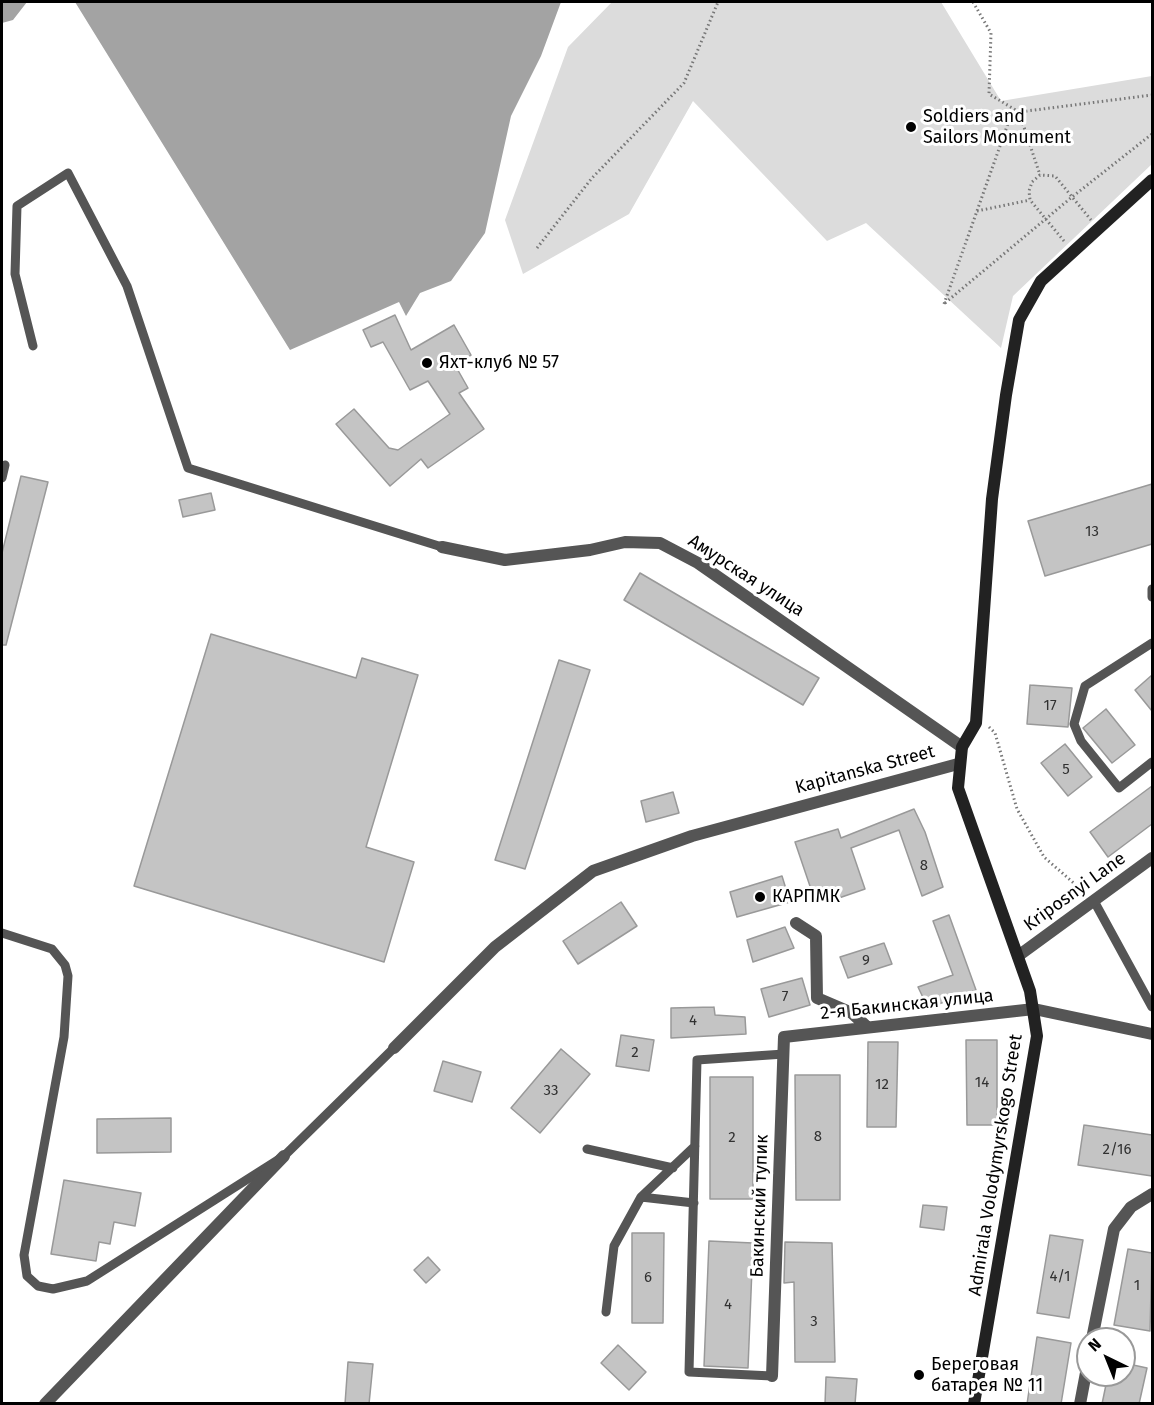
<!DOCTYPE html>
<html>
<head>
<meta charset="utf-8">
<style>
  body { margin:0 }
  #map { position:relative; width:1154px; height:1405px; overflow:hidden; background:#fff; font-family:"Fira Sans",sans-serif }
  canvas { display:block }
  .frame { position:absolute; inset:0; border:3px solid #000; pointer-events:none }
  .north { position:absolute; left:1076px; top:1327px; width:60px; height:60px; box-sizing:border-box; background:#fff; border:2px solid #999; border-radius:50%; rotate:317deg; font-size:16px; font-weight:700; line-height:24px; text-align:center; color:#000 }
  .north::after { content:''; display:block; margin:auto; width:21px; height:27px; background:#000; clip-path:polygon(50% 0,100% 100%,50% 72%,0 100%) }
</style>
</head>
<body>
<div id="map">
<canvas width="1154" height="1405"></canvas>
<div class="frame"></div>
<div class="north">N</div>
</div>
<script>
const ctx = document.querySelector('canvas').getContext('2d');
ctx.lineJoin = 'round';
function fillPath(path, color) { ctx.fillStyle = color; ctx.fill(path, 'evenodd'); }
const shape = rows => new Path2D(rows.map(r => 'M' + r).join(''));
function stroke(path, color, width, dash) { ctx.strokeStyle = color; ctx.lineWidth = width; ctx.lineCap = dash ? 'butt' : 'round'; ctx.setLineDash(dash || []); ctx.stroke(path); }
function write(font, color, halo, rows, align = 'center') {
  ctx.font = font + ' "Fira Sans",sans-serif'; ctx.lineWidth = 6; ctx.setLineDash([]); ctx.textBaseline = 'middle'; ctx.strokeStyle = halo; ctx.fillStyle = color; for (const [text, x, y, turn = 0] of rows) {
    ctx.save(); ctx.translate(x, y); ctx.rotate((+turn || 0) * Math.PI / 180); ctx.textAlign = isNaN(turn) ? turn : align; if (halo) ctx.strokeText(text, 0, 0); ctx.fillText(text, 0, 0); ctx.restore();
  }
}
fillPath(shape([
  [612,2,941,2,1001,101,1152,76,1152,164,1013,296,1001,348,866,223,827,241,693,101,629,214,523,274,505,220,568,47]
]), '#dcdcdc');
fillPath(shape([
  [2,2,27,2,13,20,2,23],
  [75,2,561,2,541,56,511,116,485,233,451,281,420,293,406,316,399,302,290,350]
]), '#a3a3a3');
const building = shape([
  [395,315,411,350,454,325,471,355,455,365,468,388,459,393,484,429,428,468,421,459,390,486,336,424,354,409,389,448,398,450,450,414,428,381,410,390,383,342,371,347,363,330,395,315],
  [21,476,48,482,6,645,2,645,2,553,21,476],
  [1152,484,1152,544,1045,576,1028,521,1152,484],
  [211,493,215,510,183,517,179,500,211,493],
  [640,573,819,678,803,705,624,600,640,573],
  [211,634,356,678,362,658,418,675,366,847,414,862,384,962,134,886,211,634],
  [559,660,590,670,525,869,495,860,559,660],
  [1152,675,1152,711,1135,690,1152,675],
  [1030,685,1072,688,1068,727,1027,724,1030,685],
  [1106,709,1135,745,1112,763,1083,728,1106,709],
  [1065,744,1092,777,1068,796,1041,763,1065,744],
  [1152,786,1152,824,1108,857,1090,832,1152,786],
  [673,792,679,813,646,822,641,801,673,792],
  [914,809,925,832,943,887,922,896,899,830,851,848,865,889,836,899,833,889,813,895,795,842,838,829,841,838,914,809],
  [782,876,790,902,737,917,730,892,782,876],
  [621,902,637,926,578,964,563,941,621,902],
  [949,915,976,990,928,1008,918,987,953,975,933,921,949,915],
  [785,927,794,948,753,962,747,940,785,927],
  [884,943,892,964,848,978,840,957,884,943],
  [802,978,810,1005,769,1017,761,989,802,978],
  [714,1007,715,1015,745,1017,746,1034,671,1038,671,1008,714,1007],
  [621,1035,654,1040,649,1071,616,1066,621,1035],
  [966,1040,997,1040,997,1125,967,1125,966,1040],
  [868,1042,898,1042,896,1127,867,1127,868,1042],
  [561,1049,590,1074,540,1133,511,1108,561,1049],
  [443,1061,481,1072,472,1102,434,1091,443,1061],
  [795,1075,840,1075,840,1200,796,1200,795,1075],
  [710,1077,753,1077,753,1199,710,1199,710,1077],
  [171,1118,171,1152,97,1153,97,1119,171,1118],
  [1084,1125,1152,1135,1152,1176,1078,1165,1084,1125],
  [64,1180,141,1193,135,1226,114,1222,110,1244,99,1242,96,1261,51,1254,64,1180],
  [923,1205,947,1207,944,1230,920,1227,923,1205],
  [632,1233,664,1233,663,1323,632,1323,632,1233],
  [1050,1235,1083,1240,1069,1318,1037,1313,1050,1235],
  [709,1241,753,1243,748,1368,704,1366,709,1241],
  [785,1242,832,1243,835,1362,795,1362,794,1282,784,1283,785,1242],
  [1128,1249,1152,1253,1150,1331,1114,1325,1128,1249],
  [428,1257,440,1270,426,1283,414,1270,428,1257],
  [1037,1337,1071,1343,1061,1404,1027,1404,1037,1337],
  [618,1345,646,1372,629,1390,601,1363,618,1345],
  [348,1362,373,1364,369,1404,345,1404,348,1362],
  [1124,1363,1147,1368,1139,1404,1102,1404,1108,1375,1124,1375,1124,1363],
  [826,1377,857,1379,855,1404,825,1404,826,1377]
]);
fillPath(building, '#c4c4c4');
stroke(building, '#999', 1.5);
stroke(shape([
  [973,2,991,33,989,94,1019,112,1040,175],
  [977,211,1030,200],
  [1064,241,1030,200,1029,191,1032,182,1040,175,1055,176,1091,220],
  [537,248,592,178,684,83,718,2],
  [945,303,1072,197,1152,134],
  [944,304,1011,115,1019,112,1152,95],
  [989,727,995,733,1017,809,1044,857,1085,893]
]), '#777', 3, [1.5, 3]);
stroke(shape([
  [33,346,15,274,17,206,68,173,127,286,188,468,442,547],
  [2,478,5,465],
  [1152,589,1152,597],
  [1152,643,1085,686,1074,724,1081,741,1119,788,1152,762],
  [1094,901,1152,1007],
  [2,933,52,949,65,965,68,976,64,1037,24,1255,27,1276,38,1286,53,1289,87,1281,284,1156,394,1048],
  [587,1149,673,1168],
  [641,1197,695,1146],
  [606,1312,614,1246,641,1197,694,1203],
  [772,1376,689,1372,697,1060,784,1054]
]), '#555', 9);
stroke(shape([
  [442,547,505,560,590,550,625,542,660,543,698,563,962,747],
  [796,923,816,936,817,998,852,1013,867,1027],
  [1018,956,1152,858],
  [394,1048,495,947,593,871,692,836,958,764],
  [1092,1339,1114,1229,1131,1207,1152,1194],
  [772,1376,784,1037,1034,1009,1152,1034],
  [45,1404,284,1156],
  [1080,1404,1088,1362]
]), '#555', 12);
stroke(shape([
  [974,1404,1037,1036,1030,991,958,788,962,747,976,723,992,499,1006,395,1019,320,1041,281,1152,180]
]), '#222', 12);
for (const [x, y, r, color] of [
  [911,127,6,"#000"],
  [427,363,6,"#000"],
  [760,897,6,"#000"],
  [919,1375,6,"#000"]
]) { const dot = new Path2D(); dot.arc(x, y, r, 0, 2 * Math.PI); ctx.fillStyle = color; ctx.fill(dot); stroke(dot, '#fff', 2); }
write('15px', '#313131', null, [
  ["13",1092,532],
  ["17",1050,706],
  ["5",1066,770],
  ["8",924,866],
  ["9",866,961],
  ["7",785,997],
  ["4",693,1021],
  ["2",635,1053],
  ["14",982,1083],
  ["12",882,1085],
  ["33",551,1091],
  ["8",818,1137],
  ["2",732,1138],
  ["2/16",1117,1150],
  ["4/1",1060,1277],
  ["6",648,1278],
  ["1",1137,1286],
  ["4",728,1305],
  ["3",814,1322]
]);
write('18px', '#000', '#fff', [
  ["Soldiers and",923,117],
  ["Sailors Monument",923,138],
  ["Яхт-клуб № 57",439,363],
  ["КАРПМК",772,897],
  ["Береговая",931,1365],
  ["батарея № 11",931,1386]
], 'left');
write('18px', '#000', '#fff', [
  ["Амурская улица",746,576,33],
  ["Kapitanska Street",865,770,-15],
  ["Kriposnyi Lane",1075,892,-36],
  ["2-я Бакинская улица",907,1005,-6],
  ["Admirala Volodymyrskogo Street",996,1165,-81],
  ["Бакинский тупик",760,1206,-88]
]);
</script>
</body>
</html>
